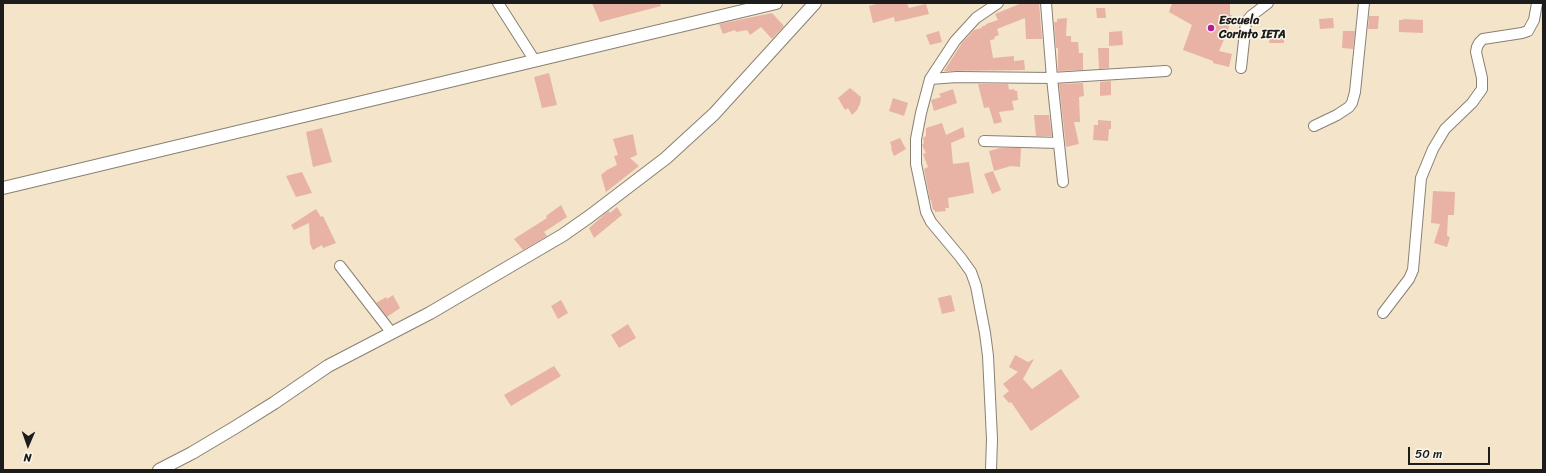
<!DOCTYPE html>
<html>
<head>
<meta charset="utf-8">
<style>
  body { margin:0 }
  #map { position:relative; width:1546px; height:473px; overflow:hidden; background:#f3e4ca; font-family:Sriracha,sans-serif }
  canvas { display:block }
  .frame { position:absolute; inset:0; border:4px solid #1c1c1c; pointer-events:none }
  .north { position:absolute; left:8px; top:425px; width:40px; height:40px; -webkit-text-stroke:3px #fbf7ec; paint-order:stroke; rotate:182deg; font-size:11px; font-weight:700; line-height:16px; text-align:center; color:#1c1c1c }
  .north::after { content:''; display:block; margin:auto; width:14px; height:18px; background:#1c1c1c; clip-path:polygon(50% 0,100% 100%,50% 72%,0 100%) }
  .scale { position:absolute; left:1408px; top:447px; width:82px; height:18px; box-sizing:border-box; border:2px solid #1c1c1c; border-top:0; padding-left:5px; font-size:12px; line-height:14px; white-space:nowrap; color:#1c1c1c; -webkit-text-stroke:3px #fbf7ec; paint-order:stroke }
</style>
</head>
<body>
<div id="map">
<canvas width="1546" height="473"></canvas>
<div class="frame"></div>
<div class="north">N</div>
<div class="scale">50 m</div>
</div>
<script>
const ctx = document.querySelector('canvas').getContext('2d');
ctx.lineJoin = 'round';
function fillPath(path, color) { ctx.fillStyle = color; ctx.fill(path, 'evenodd'); }
const shape = rows => new Path2D(rows.map(r => 'M' + r).join(''));
function stroke(path, color, width, dash) { ctx.strokeStyle = color; ctx.lineWidth = width; ctx.lineCap = dash ? 'butt' : 'round'; ctx.setLineDash(dash || []); ctx.stroke(path); }
function write(font, color, halo, rows, align = 'center') {
  ctx.font = font + ' Sriracha,sans-serif'; ctx.lineWidth = 3; ctx.setLineDash([]); ctx.textBaseline = 'middle'; ctx.strokeStyle = halo; ctx.fillStyle = color; for (const [text, x, y, turn = 0] of rows) {
    ctx.save(); ctx.translate(x, y); ctx.rotate((+turn || 0) * Math.PI / 180); ctx.textAlign = isNaN(turn) ? turn : align; if (halo) ctx.strokeText(text, 0, 0); ctx.fillText(text, 0, 0); ctx.restore();
  }
}
fillPath(shape([
  [592,3,660,3,661,6,600,22],
  [880,3,907,3,909,8,926,4,929,14,895,22,894,17,873,23,869,6],
  [1022,3,1039,3,1042,39,1026,39,1025,18,997,29,999,35,994,37,995,39,990,40,993,58,1014,56,1014,61,1024,60,1025,70,944,71,962,43,974,30,982,28,981,27,986,25,986,24,998,20,995,14],
  [1172,3,1230,4,1230,15,1232,15,1228,30,1219,51,1232,54,1229,67,1213,63,1213,61,1183,50,1192,25,1169,12],
  [1096,8,1105,8,1106,18,1097,18],
  [772,13,784,26,772,39,761,27,750,35,747,30,736,32,735,30,723,34,719,24],
  [1369,16,1379,16,1378,29,1368,29],
  [1067,18,1066,36,1071,36,1071,42,1078,42,1079,53,1083,53,1083,70,1058,71,1058,48,1056,48,1054,22,1057,22,1057,19],
  [1333,18,1334,28,1320,29,1319,19],
  [1403,19,1423,20,1423,33,1399,32,1399,20,1403,20],
  [939,31,942,42,930,45,926,35],
  [1122,31,1123,45,1109,46,1109,32],
  [1343,31,1355,31,1353,49,1342,48],
  [1270,33,1284,33,1284,43,1269,43],
  [1098,48,1109,48,1109,68,1099,69],
  [549,73,557,105,542,108,534,77],
  [1111,81,1111,95,1100,96,1100,82],
  [1083,83,1084,96,1079,97,1080,122,1074,122,1079,144,1066,147,1059,84],
  [978,84,1008,84,1009,90,1014,89,1015,91,1017,91,1018,100,1012,101,1014,110,999,112,1002,122,994,124,989,107,984,108],
  [850,88,861,97,860,104,857,110,852,115,848,108,845,110,838,98],
  [953,89,957,103,934,111,931,100,941,97,939,94],
  [893,98,908,103,904,116,889,111],
  [1034,115,1049,115,1052,136,1036,136],
  [1098,120,1111,121,1111,129,1109,129,1108,141,1093,140,1094,125,1098,125],
  [942,123,946,135,963,127,965,137,951,143,953,164,969,162,974,193,948,198,949,208,945,208,946,211,935,212,935,210,933,210,931,200,930,200,924,169,928,167,923,154,926,153,922,145,924,143,923,138,926,136,926,128],
  [322,128,332,162,313,167,306,132],
  [633,134,637,155,630,158,639,166,606,192,601,175,607,170,617,165,614,156,618,155,613,139],
  [900,138,906,149,894,156,891,149,892,148,890,142],
  [1000,148,1021,148,1020,167,1011,166,994,171,989,151],
  [993,171,1001,190,992,194,984,174],
  [302,172,312,193,296,197,286,176],
  [1433,191,1455,192,1454,215,1448,215,1447,236,1450,237,1447,247,1434,243,1440,224,1431,223],
  [561,205,567,217,544,232,547,236,523,250,514,239,547,218,546,216],
  [617,207,622,215,594,238,589,228,606,213,609,211,610,213],
  [316,209,321,217,323,216,336,243,323,248,322,245,313,250,310,244,309,223,294,230,291,225],
  [393,295,400,308,387,317,376,303,386,297,387,299],
  [951,295,955,311,942,314,938,298],
  [561,300,568,313,558,319,551,306],
  [628,324,636,338,619,348,611,335],
  [1015,355,1028,362,1034,359,1023,379,1032,389,1061,369,1080,397,1031,431,1011,402,1009,403,1003,396,1009,391,1003,384,1018,372,1009,367],
  [554,366,561,376,511,406,504,395]
]), '#e8b3a5');
const minor = shape([
  [498,3,535,61],
  [1046,3,1052,78,1063,182],
  [1241,68,1246,22,1251,16,1268,3],
  [930,79,957,77,1052,78,1166,71],
  [1314,126,1337,115,1349,107,1352,103,1355,92,1364,3],
  [984,141,1059,143],
  [340,266,391,332],
  [1383,313,1409,279,1413,270,1421,178,1433,149,1445,129,1472,103,1482,89,1482,78,1476,52,1477,47,1479,43,1483,39,1522,33,1528,31,1534,20,1537,3],
  [991,470,992,439,988,356,985,333,976,286,971,272,961,258,931,222,926,212,916,164,916,139,921,113,930,79,955,41,976,18,998,3]
]);
const tertiary = shape([
  [3,188,776,3],
  [159,470,192,453,234,428,274,403,328,366,430,313,563,235,590,216,666,158,714,114,815,3]
]);
stroke(minor, '#888073', 12);
stroke(tertiary, '#888073', 14);
stroke(minor, '#fff', 10);
stroke(tertiary, '#fff', 12);
for (const [x, y, r, color] of [
  [1211,28,4,"#b5179e"]
]) { const dot = new Path2D(); dot.arc(x, y, r, 0, 2 * Math.PI); ctx.fillStyle = color; ctx.fill(dot); stroke(dot, '#fbf7ec', 1.5); }
write('bold 12px', '#1c1c1c', '#fbf7ec', [
  ["Escuela",1219,21],
  ["Corinto IETA",1219,35]
], 'left');
</script>
</body>
</html>
